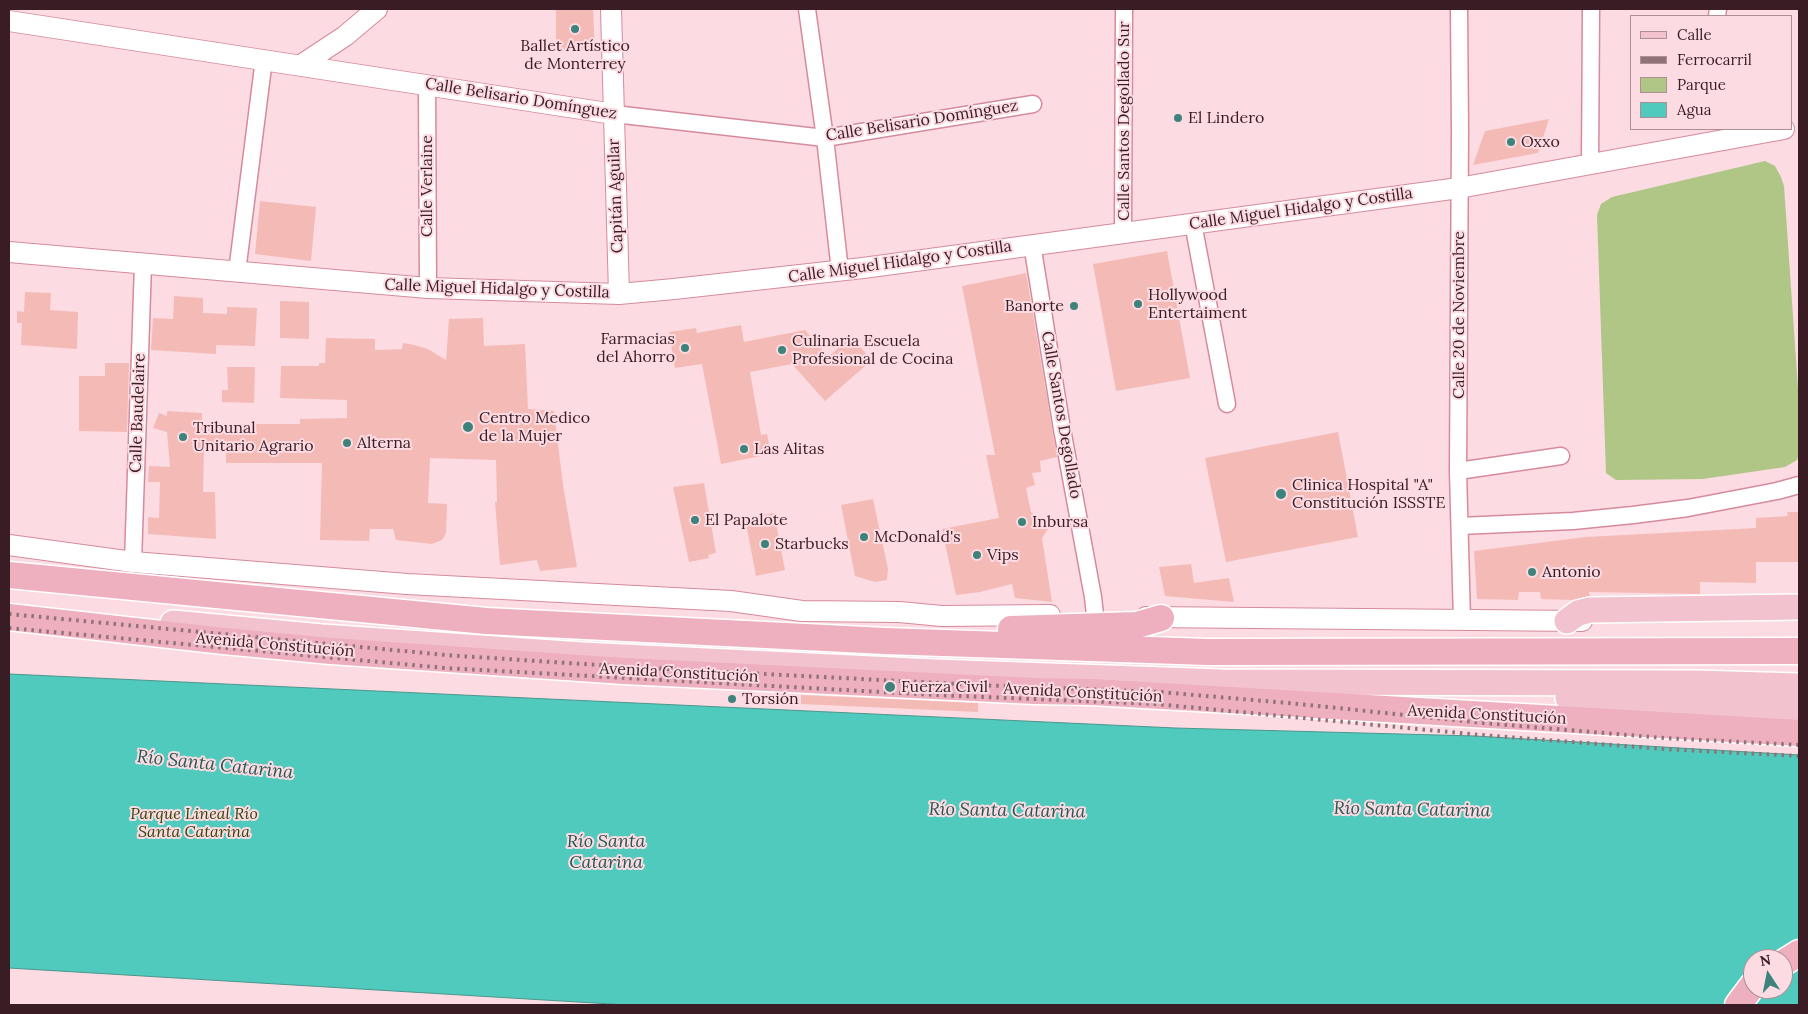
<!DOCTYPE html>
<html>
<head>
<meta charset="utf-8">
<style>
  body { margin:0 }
  #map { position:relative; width:1808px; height:1014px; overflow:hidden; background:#fcdbe2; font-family:Lora,serif }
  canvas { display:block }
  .frame { position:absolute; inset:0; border:10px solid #3a1d24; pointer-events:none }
  .legend { position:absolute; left:1630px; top:15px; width:162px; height:115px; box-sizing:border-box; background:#fcdbe2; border:1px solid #ae8f96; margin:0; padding:6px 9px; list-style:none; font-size:15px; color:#3a1d24 }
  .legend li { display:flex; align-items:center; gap:10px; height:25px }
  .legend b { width:25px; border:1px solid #ae8f96 }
  .north { position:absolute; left:1743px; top:949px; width:50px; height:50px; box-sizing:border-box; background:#fcdbe2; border:1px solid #ae8f96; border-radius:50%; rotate:349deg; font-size:14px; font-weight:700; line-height:20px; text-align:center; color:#3a1d24 }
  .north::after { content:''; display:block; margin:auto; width:18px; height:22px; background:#3d837b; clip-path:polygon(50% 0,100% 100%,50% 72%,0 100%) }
</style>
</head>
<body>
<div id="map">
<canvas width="1808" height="1014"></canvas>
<div class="frame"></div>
<ul class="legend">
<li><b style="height:6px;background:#f2c3ce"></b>Calle</li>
<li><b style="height:6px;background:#907279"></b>Ferrocarril</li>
<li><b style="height:14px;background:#afc686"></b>Parque</li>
<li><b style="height:14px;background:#50cabc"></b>Agua</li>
</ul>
<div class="north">N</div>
</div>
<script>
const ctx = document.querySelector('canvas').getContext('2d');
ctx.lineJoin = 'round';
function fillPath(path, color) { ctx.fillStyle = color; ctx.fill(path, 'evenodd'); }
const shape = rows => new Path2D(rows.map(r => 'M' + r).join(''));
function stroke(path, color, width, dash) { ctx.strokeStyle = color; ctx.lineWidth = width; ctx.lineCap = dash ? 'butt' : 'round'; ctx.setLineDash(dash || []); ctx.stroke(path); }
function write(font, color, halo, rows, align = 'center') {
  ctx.font = font + ' Lora,serif'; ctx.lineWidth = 4; ctx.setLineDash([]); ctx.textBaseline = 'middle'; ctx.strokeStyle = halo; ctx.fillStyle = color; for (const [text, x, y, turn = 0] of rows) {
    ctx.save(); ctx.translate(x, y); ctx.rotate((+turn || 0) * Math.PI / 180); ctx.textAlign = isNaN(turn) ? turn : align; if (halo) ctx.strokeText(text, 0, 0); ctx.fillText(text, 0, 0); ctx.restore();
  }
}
fillPath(shape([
  [1765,161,1775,166,1781,177,1784,186,1799,403,1799,454,1797,460,1785,467,1703,479,1616,480,1606,473,1597,215,1601,204,1612,197]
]), '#afc686');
const water = shape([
  [9,674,1175,728,1475,736,1799,755,1799,1005,628,1005,9,968,9,674],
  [1753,959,1783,959,1783,989,1753,989,1753,959]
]);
fillPath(water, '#50cabc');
stroke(water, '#49968e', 1);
fillPath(shape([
  [556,9,593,9,595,50,556,50],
  [1549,119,1538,153,1473,165,1485,131],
  [260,201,316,207,311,261,255,254],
  [1167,251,1190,378,1116,391,1093,264],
  [1026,273,1057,457,1040,461,1041,472,1032,473,1035,485,1026,488,1031,512,1050,526,1042,538,1052,602,1015,598,1012,584,980,592,956,595,942,529,999,518,986,455,995,455,962,286],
  [25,292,51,293,50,310,78,312,77,349,21,345,22,323,17,323,17,311,24,312],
  [174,296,203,298,203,313,227,314,227,307,257,308,255,346,216,345,216,354,151,350,153,318,173,319],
  [280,301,309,302,309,339,280,338],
  [483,318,484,346,525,344,528,409,554,411,563,485,577,567,540,571,537,560,500,565,495,502,497,502,496,460,430,458,428,503,447,504,446,533,442,540,432,544,396,540,393,529,370,529,369,541,320,540,322,463,226,463,226,448,204,448,203,492,215,492,216,539,148,534,148,517,159,518,160,482,148,482,149,466,170,467,167,432,153,428,159,413,167,416,167,411,202,413,202,426,225,428,225,424,300,424,300,419,347,418,347,400,280,398,281,366,319,366,319,363,325,363,326,338,375,339,375,350,402,349,403,343,410,344,428,349,446,360,449,319],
  [741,325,744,342,805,330,828,357,851,337,872,360,825,401,792,364,750,372,761,435,767,434,771,454,721,464,702,364,675,368,669,332,696,328,697,333],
  [105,363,129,363,127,432,79,431,79,376,105,376],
  [227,367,255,367,254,403,222,402,222,390,228,390],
  [1338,432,1358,537,1226,562,1205,458],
  [704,483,716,553,708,555,709,558,689,562,673,487],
  [873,499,888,569,887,580,875,582,855,576,841,505],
  [1787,512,1799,512,1799,562,1756,562,1756,583,1700,582,1700,594,1589,592,1590,596,1572,600,1541,599,1540,592,1519,592,1518,600,1477,599,1474,551,1586,537,1756,528,1756,518,1788,516],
  [774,513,785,570,756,576,745,518],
  [1191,564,1194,583,1229,578,1234,602,1165,596,1159,567],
  [801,695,978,703,978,712,801,704]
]), '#f4bbb6');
const minor = shape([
  [807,9,825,138,840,271],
  [1459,9,1460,131,1458,471,1462,621],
  [1717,16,1718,9],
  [427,85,428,288],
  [614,114,825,138,1033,104],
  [1590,165,1591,9],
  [1193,223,1227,404],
  [1123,232,1124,9],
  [1032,244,1062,429,1093,597,1095,615],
  [237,272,264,59],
  [1458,471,1561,456],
  [1460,526,1573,521,1633,515,1688,508,1777,491,1799,485],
  [133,562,143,264]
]);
const tertiary = shape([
  [611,9,619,294],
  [9,21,614,114],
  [301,65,345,36,377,9],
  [9,252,428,288,619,294,674,289,863,268,1459,188,1784,129],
  [9,545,133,562,407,584,731,601,802,611,899,612,942,616,1050,615],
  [1146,617,1582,621]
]);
const primary = shape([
  [1567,621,1578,613,1590,610,1799,607],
  [173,623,322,637,582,655,935,672,1222,682,1695,683,1799,686],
  [1568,698,1799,709]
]);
const trunk = shape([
  [9,575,486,621,885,641,1208,652,1799,651],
  [9,617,224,641,331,651,624,671,1035,691,1092,692,1799,733],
  [1011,629,1137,625,1161,618],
  [1783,963,1799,953],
  [1738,1005,1753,985]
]);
stroke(minor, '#d68b9c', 19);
stroke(tertiary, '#d68b9c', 22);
stroke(primary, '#fff', 28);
stroke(trunk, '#fff', 29);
stroke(minor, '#fff', 16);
stroke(tertiary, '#fff', 20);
stroke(primary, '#f2c3ce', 25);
stroke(trunk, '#eeafbe', 26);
stroke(shape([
  [9,614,446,655,628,667,978,685,1160,692,1288,703,1484,723,1664,738,1799,745],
  [9,628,445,668,936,695,1156,704,1481,735,1664,749,1799,756]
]), '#907279', 4, [2.5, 5]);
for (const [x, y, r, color] of [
  [575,29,5,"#3d837b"],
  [1178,118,5,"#3d837b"],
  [1511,142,5,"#3d837b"],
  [1138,304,5,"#3d837b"],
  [1074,306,5,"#3d837b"],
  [685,348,5,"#3d837b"],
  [782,350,5,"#3d837b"],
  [468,427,6,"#3d837b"],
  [183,437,5,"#3d837b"],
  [347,443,5,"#3d837b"],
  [744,449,5,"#3d837b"],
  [1281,494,6,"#3d837b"],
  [695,520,5,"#3d837b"],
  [1022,522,5,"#3d837b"],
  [864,537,5,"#3d837b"],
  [765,544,5,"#3d837b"],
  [977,555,5,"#3d837b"],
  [1532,572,5,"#3d837b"],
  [890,687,6,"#3d837b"],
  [732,699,5,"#3d837b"]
]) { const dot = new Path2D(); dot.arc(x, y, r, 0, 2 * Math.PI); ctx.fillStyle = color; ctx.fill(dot); stroke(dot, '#fcdbe2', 2); }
write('16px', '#3a1d24', '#fcdbe2', [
  ["Ballet Artístico",575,46,"center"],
  ["de Monterrey",575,64,"center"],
  ["El Lindero",1188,118],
  ["Oxxo",1521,142],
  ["Hollywood",1148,295],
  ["Entertaiment",1148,313],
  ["Banorte",1064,306,"right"],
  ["Farmacias",675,339,"right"],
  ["del Ahorro",675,357,"right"],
  ["Culinaria Escuela",792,341],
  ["Profesional de Cocina",792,359],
  ["Centro Medico",479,418],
  ["de la Mujer",479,436],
  ["Tribunal",193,428],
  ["Unitario Agrario",193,446],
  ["Alterna",357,443],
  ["Las Alitas",754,449],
  ["Clinica Hospital \"A\"",1292,485],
  ["Constitución ISSSTE",1292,503],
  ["El Papalote",705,520],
  ["Inbursa",1032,522],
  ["McDonald's",874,537],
  ["Starbucks",775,544],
  ["Vips",987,555],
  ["Antonio",1542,572],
  ["Fuerza Civil",901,687],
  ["Torsión",742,699]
], 'left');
write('16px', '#3a1d24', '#fcdbe2', [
  ["Calle Belisario Domínguez",521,99,9],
  ["Calle Belisario Domínguez",922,121,-9],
  ["Calle Santos Degollado Sur",1124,121,-90],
  ["Calle Verlaine",427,186,-90],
  ["Capitán Aguilar",616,196,-92],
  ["Calle Miguel Hidalgo y Costilla",1301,209,-8],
  ["Calle Miguel Hidalgo y Costilla",900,262,-8],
  ["Calle Miguel Hidalgo y Costilla",497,289,2],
  ["Calle 20 de Noviembre",1459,315,-90],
  ["Calle Baudelaire",138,413,-88],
  ["Calle Santos Degollado",1061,415,80],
  ["Avenida Constitución",275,645,5],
  ["Avenida Constitución",679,673,3],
  ["Avenida Constitución",1083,693,3],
  ["Avenida Constitución",1487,715,3]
]);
write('italic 16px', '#344509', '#fcdbe2', [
  ["Parque Lineal Río",194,814],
  ["Santa Catarina",194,832]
]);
write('italic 18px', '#265953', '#fcdbe2', [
  ["Río Santa Catarina",215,765,6],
  ["Río Santa Catarina",1412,810,1],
  ["Río Santa Catarina",1007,811,1],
  ["Río Santa",606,842],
  ["Catarina",606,863]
]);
</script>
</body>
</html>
